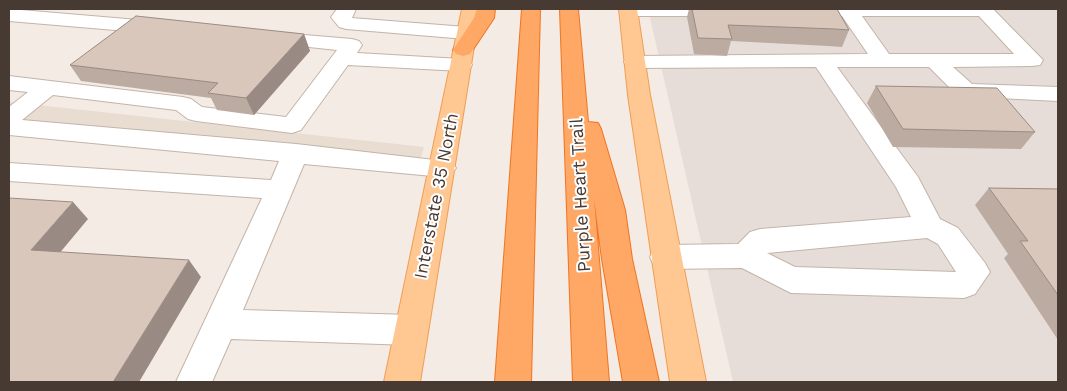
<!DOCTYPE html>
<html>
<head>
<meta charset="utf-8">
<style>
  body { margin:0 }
  #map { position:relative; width:1067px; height:391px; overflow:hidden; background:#f4ebe4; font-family:"Work Sans",sans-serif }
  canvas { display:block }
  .frame { position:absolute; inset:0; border:10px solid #473a33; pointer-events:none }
</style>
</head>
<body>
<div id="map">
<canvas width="1067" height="391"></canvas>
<div class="frame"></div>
</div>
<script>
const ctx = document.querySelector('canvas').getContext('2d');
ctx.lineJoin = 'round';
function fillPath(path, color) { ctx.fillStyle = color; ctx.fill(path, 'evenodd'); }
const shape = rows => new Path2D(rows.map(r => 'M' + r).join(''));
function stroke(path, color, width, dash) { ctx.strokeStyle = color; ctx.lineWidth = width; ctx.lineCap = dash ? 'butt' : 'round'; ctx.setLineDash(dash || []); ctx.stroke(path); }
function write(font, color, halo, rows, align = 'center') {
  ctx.font = font + ' "Work Sans",sans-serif'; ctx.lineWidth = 4; ctx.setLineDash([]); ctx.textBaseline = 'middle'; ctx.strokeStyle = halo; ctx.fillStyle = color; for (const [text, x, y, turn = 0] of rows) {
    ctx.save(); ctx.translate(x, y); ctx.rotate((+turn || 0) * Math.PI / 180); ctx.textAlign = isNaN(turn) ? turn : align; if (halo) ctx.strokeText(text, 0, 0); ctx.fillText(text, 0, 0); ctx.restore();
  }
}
fillPath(shape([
  [9,102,424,147,415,175,9,134]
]), '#e9dcd1');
fillPath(shape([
  [648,9,1058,9,1058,382,733,382]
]), '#e6ddd9');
const minor = shape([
  [9,9,162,22,169,24,172,28,169,32,162,34,9,21,9,9],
  [337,9,356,9,352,18,466,27,473,29,476,33,473,37,466,39,346,29,339,27,331,17,337,9],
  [620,9,736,9,736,10,734,14,727,16,629,16,622,14,620,9],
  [791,9,993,9,1043,60,1040,65,1032,66,953,67,972,84,1058,87,1058,101,958,96,929,67,837,67,918,177,940,219,958,228,985,263,990,272,975,294,964,298,791,293,742,268,665,269,654,266,650,257,654,248,665,245,738,244,750,232,760,229,911,217,896,187,816,67,635,68,627,67,624,62,627,57,635,56,868,54,842,16,800,16,793,14,791,9],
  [862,16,979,16,1014,54,889,54,862,16],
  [927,238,938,244,956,272,795,267,767,253,927,238],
  [269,32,352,39,359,41,362,45,357,53,461,59,469,60,472,65,469,70,461,71,348,65,301,130,292,133,196,121,188,119,176,110,53,95,22,120,296,144,452,162,456,168,452,174,443,177,304,164,243,310,411,315,423,320,428,330,423,340,411,345,231,339,212,382,176,382,262,198,9,181,9,163,271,180,279,161,9,135,9,107,28,92,9,90,9,76,183,97,191,99,202,107,286,117,337,50,262,42,259,38,262,34,269,32]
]);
const major = shape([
  [462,9,480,9,420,382,384,382,462,9],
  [619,9,637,9,650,95,706,382,670,382,628,95,619,9]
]);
const highway = shape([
  [477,9,495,9,494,18,470,54,463,56,456,54,453,50,474,18,477,9],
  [522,9,540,9,531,382,495,382,522,9],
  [560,9,578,9,588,122,598,123,601,129,625,210,632,259,659,382,623,382,602,259,594,198,609,382,573,382,560,9]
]);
stroke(minor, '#c3b4a8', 2);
stroke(major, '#f19e55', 2);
stroke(highway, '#ef7523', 2);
fillPath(minor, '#fff');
fillPath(major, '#ffc792');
fillPath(highway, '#ffa764');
fillPath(shape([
  [689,9,837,9,849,30,842,47,828,46,731,41,727,56,694,54,687,17],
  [304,34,310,51,254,115,217,110,211,98,81,81,70,65],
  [876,86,1035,132,1021,149,893,147,867,103],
  [989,188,1058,189,1058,340,1004,258,1008,254,975,205]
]), '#bbaba1');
fillPath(shape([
  [304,34,310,51,254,115,246,98],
  [73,202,88,219,48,267,31,250],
  [189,260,201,277,139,382,113,382]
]), '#998b83');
const building = shape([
  [692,9,837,9,849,30,835,29,728,25,732,39,698,38,692,9],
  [136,16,304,34,246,98,208,93,218,83,70,65,136,16],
  [876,86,997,88,1035,132,903,129,876,86],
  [989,188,1058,189,1058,295,1020,241,1028,241,989,188],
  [9,198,73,202,31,250,189,260,113,382,9,382,9,198]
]);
fillPath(building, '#dac7bb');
stroke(building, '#998b83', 1);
write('18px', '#473a33', '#fff', [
  ["Purple Heart Trail",581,195,-93],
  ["Interstate 35 North",437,196,-79]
]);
</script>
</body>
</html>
